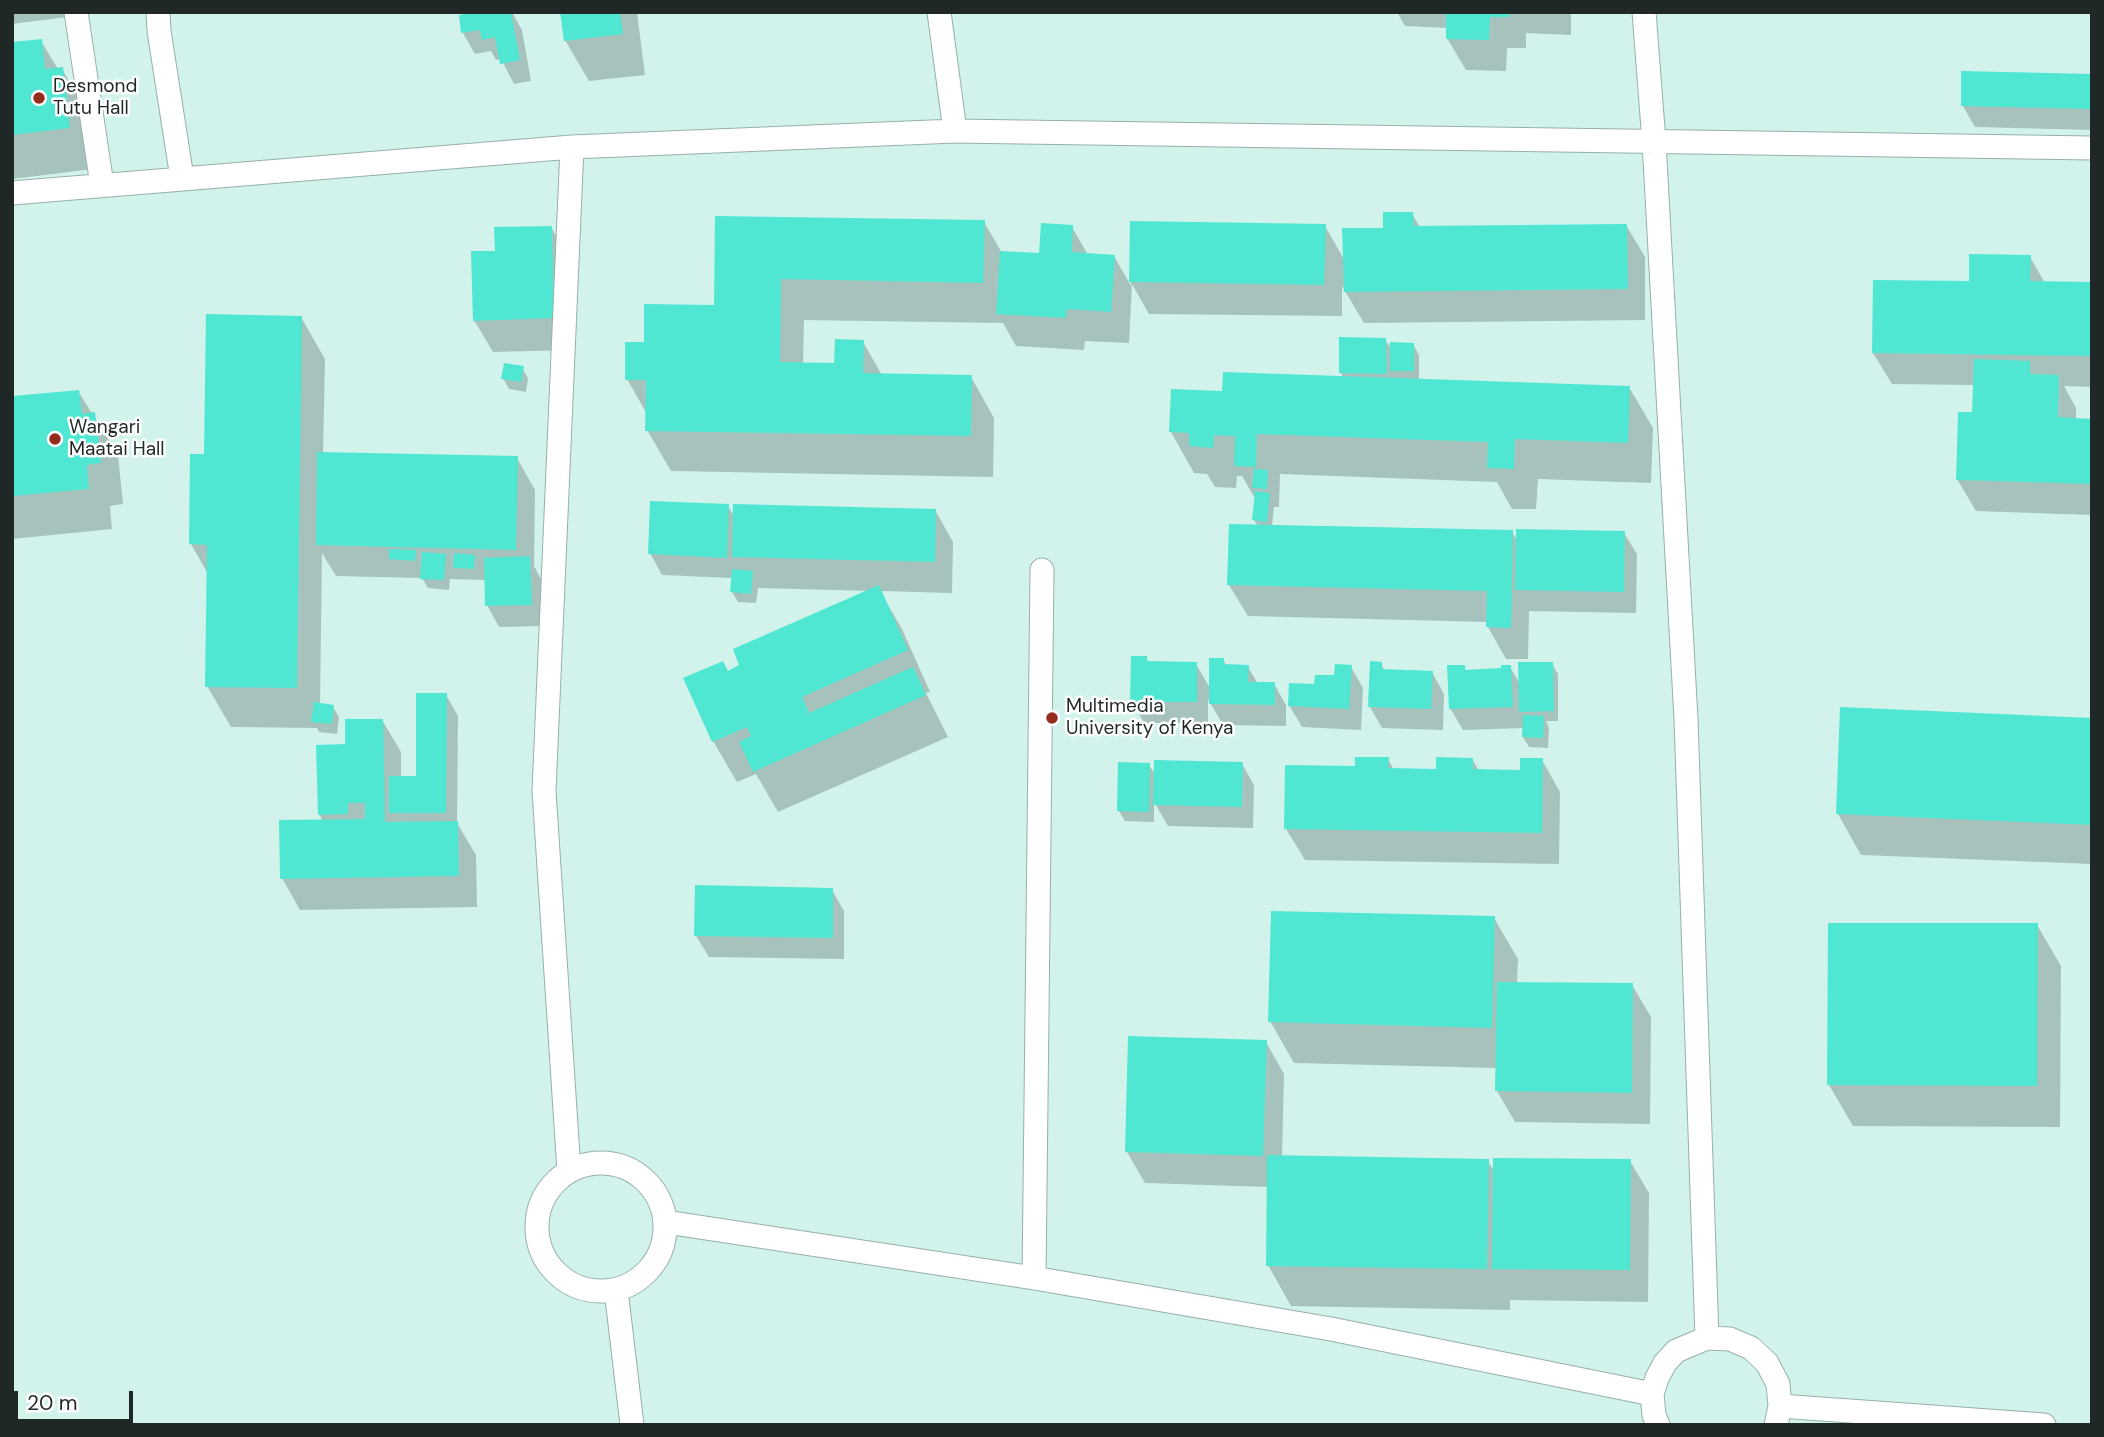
<!DOCTYPE html>
<html>
<head>
<meta charset="utf-8">
<style>
  body { margin:0 }
  #map { position:relative; width:2104px; height:1437px; overflow:hidden; background:#e4fcf7; font-family:"DM Sans",sans-serif }
  canvas { display:block }
  .frame { position:absolute; inset:0; border:14px solid #1f2826; pointer-events:none }
  .scale { position:absolute; left:14px; top:1391px; width:119px; height:32px; box-sizing:border-box; border:4px solid #1f2826; border-top:0; padding-left:9px; font-size:21px; line-height:24px; white-space:nowrap; color:#1f2826; -webkit-text-stroke:5px #fff; paint-order:stroke }
</style>
</head>
<body>
<div id="map">
<canvas width="2104" height="1437"></canvas>
<div class="frame"></div>
<div class="scale">20 m</div>
</div>
<script>
const ctx = document.querySelector('canvas').getContext('2d');
ctx.lineJoin = 'round';
function fillPath(path, color) { ctx.fillStyle = color; ctx.fill(path, 'evenodd'); }
const shape = rows => new Path2D(rows.map(r => 'M' + r).join(''));
function stroke(path, color, width, dash) { ctx.strokeStyle = color; ctx.lineWidth = width; ctx.lineCap = dash ? 'butt' : 'round'; ctx.setLineDash(dash || []); ctx.stroke(path); }
function write(font, color, halo, rows, align = 'center') {
  ctx.font = font + ' "DM Sans",sans-serif'; ctx.lineWidth = 5; ctx.setLineDash([]); ctx.textBaseline = 'middle'; ctx.strokeStyle = halo; ctx.fillStyle = color; for (const [text, x, y, turn = 0] of rows) {
    ctx.save(); ctx.translate(x, y); ctx.rotate((+turn || 0) * Math.PI / 180); ctx.textAlign = isNaN(turn) ? turn : align; if (halo) ctx.strokeText(text, 0, 0); ctx.fillText(text, 0, 0); ctx.restore();
  }
}
fillPath(shape([
  [12,12,2092,12,2092,1425,12,1425]
]), '#d1f3ec');
fillPath(shape([
  [12,12,74,12,75,16,12,24],
  [487,12,512,12,522,30,531,81,514,84,501,59,496,60,491,51,475,54,463,33,460,17],
  [562,12,637,12,645,75,589,81,565,40],
  [1397,12,1571,12,1571,35,1526,33,1526,48,1507,48,1506,71,1466,70,1447,38,1448,28,1405,26],
  [41,41,58,69,62,69,86,110,93,169,12,179,12,44],
  [2092,76,2092,130,1975,127,1963,106],
  [1412,214,1420,227,1626,225,1645,257,1645,320,1364,323,1342,286,1342,316,1149,314,1132,284,1129,343,1085,341,1084,350,1016,346,1003,323,804,320,803,364,836,365,863,342,882,375,971,377,994,418,993,477,671,471,647,430,647,414,627,379,646,344,716,307,716,218,984,222,1002,253,1040,255,1072,227,1088,255,1114,256,1131,286,1132,223,1325,226,1345,261,1385,229],
  [551,227,569,259,571,350,493,352,474,320,496,252],
  [2030,257,2045,283,2092,284,2092,387,2064,386,2076,408,2076,420,2092,420,2092,515,1976,511,1957,479,1974,414,1975,385,1892,384,1873,353,1971,282],
  [301,317,325,359,323,454,517,458,535,490,534,566,541,579,543,626,499,627,487,605,486,580,450,579,449,590,428,588,422,578,336,576,322,553,320,705,333,707,339,717,337,734,319,732,317,728,231,727,207,686,208,574,191,544,206,456],
  [1385,339,1392,350,1413,344,1419,355,1419,380,1629,387,1653,428,1651,483,1538,479,1536,509,1512,509,1497,482,1280,474,1279,507,1274,507,1272,526,1512,531,1517,541,1624,533,1637,554,1636,613,1529,611,1528,659,1506,659,1488,627,1488,622,1248,616,1229,585,1258,526,1254,520,1256,500,1242,476,1237,476,1236,488,1215,487,1207,474,1194,473,1171,432,1224,393,1343,378,1341,373],
  [522,368,528,378,526,392,509,389,503,378],
  [78,391,118,455,123,504,110,506,112,529,12,539,12,398],
  [728,506,734,516,935,510,953,542,952,593,880,591,902,629,930,692,926,693,948,737,778,812,756,774,737,782,713,741,728,672,871,591,758,588,756,603,738,602,732,592,733,578,662,575,650,553],
  [1146,658,1149,663,1196,664,1211,690,1223,660,1227,666,1248,667,1258,684,1274,684,1286,705,1286,726,1223,725,1208,699,1208,723,1144,723,1132,701],
  [1381,664,1385,671,1432,672,1444,694,1443,730,1382,728,1370,707],
  [1552,664,1558,674,1558,721,1546,721,1549,728,1548,748,1529,747,1523,737,1524,728,1463,730,1450,708,1464,666,1466,672,1503,670,1510,667,1520,684],
  [1351,667,1363,688,1361,730,1302,727,1289,705,1316,686],
  [446,695,458,716,457,823,476,855,477,907,300,910,282,878,323,821,319,814,347,746,382,720,401,752,401,778,417,778],
  [2092,720,2092,864,1861,855,1838,814],
  [1388,759,1394,770,1438,771,1472,759,1479,771,1522,772,1542,760,1560,792,1559,864,1305,860,1286,829,1356,768],
  [1242,764,1254,785,1253,828,1168,826,1154,802,1154,822,1125,821,1119,811,1149,765,1156,776],
  [832,890,844,911,844,959,709,957,696,936],
  [1494,918,1518,959,1517,984,1632,985,1651,1017,1650,1124,1515,1122,1497,1091,1497,1068,1294,1063,1270,1021],
  [2037,925,2061,966,2060,1127,1853,1126,1829,1085],
  [1266,1042,1284,1074,1282,1157,1488,1161,1495,1173,1630,1161,1649,1193,1648,1302,1510,1300,1510,1310,1291,1306,1268,1265,1269,1187,1145,1183,1127,1152]
]), '#0003');
fillPath(shape([
  [476,12,511,12,520,60,500,64,495,37,482,40,480,30,461,33,459,15],
  [560,12,620,12,623,34,564,41],
  [1446,12,1509,12,1509,17,1490,17,1489,40,1446,39],
  [42,39,45,69,63,67,70,128,12,135,12,42],
  [1961,71,2092,74,2092,109,1961,106],
  [1383,212,1413,212,1414,226,1627,224,1628,289,1344,292,1342,228,1383,228],
  [715,216,985,220,983,283,781,279,780,362,834,363,835,339,864,340,863,373,972,375,971,436,645,431,646,380,625,380,625,342,644,342,644,304,714,305],
  [1130,221,1326,224,1324,285,1129,282],
  [1041,223,1073,225,1072,252,1115,255,1111,312,1067,309,1066,318,996,314,1000,251,1039,253],
  [552,226,554,318,473,321,471,251,495,251,494,227],
  [1969,254,2031,255,2030,281,2092,282,2092,356,1872,353,1873,280,1969,281],
  [206,314,302,316,297,688,205,687,207,545,189,544,190,454,204,454],
  [1339,337,1386,338,1387,374,1339,373],
  [1390,342,1414,343,1414,371,1390,371],
  [1974,359,2030,361,2030,374,2059,375,2058,417,2092,419,2092,484,1956,480,1958,412,1972,412],
  [504,363,524,366,521,382,501,379],
  [1223,372,1630,386,1628,443,1515,439,1514,469,1487,468,1488,442,1257,434,1256,467,1234,466,1235,436,1214,435,1213,448,1189,446,1189,433,1169,432,1171,389,1222,391],
  [79,390,82,414,95,412,101,463,87,465,89,489,12,496,12,396],
  [317,452,518,456,516,550,316,545],
  [1254,469,1268,470,1267,489,1252,488],
  [1255,491,1270,493,1267,522,1252,520],
  [650,501,729,504,727,558,648,554],
  [733,504,936,509,935,562,732,557],
  [1229,524,1513,530,1511,628,1486,627,1487,591,1227,585],
  [1516,529,1625,531,1624,592,1515,590],
  [389,549,416,550,415,561,389,559],
  [422,552,446,554,444,580,420,579],
  [454,553,475,555,474,569,453,568],
  [530,556,532,605,485,606,484,558],
  [732,569,753,571,751,594,730,592],
  [879,585,908,650,802,697,809,713,913,667,926,695,753,772,739,742,751,736,747,727,712,742,683,678,723,661,728,671,739,665,733,649],
  [1131,656,1147,656,1147,661,1197,662,1197,702,1130,702],
  [1209,658,1224,658,1224,664,1249,665,1248,682,1275,682,1275,705,1209,704],
  [1370,661,1382,662,1382,669,1433,671,1431,709,1368,707],
  [1518,662,1553,662,1554,711,1519,712],
  [1335,664,1352,665,1349,709,1288,706,1289,683,1314,684,1315,675,1334,675],
  [1447,665,1465,665,1465,670,1501,668,1501,665,1511,665,1513,707,1449,709],
  [416,693,447,693,446,813,389,813,389,776,416,776],
  [314,702,334,705,332,724,311,722],
  [1840,707,2092,718,2092,825,1836,814],
  [1523,715,1544,716,1543,738,1522,737],
  [345,719,383,719,385,822,458,821,459,876,280,879,279,820,365,819,365,803,348,803,348,814,318,815,316,745,345,744],
  [1355,757,1389,757,1388,768,1436,769,1436,757,1473,758,1473,769,1520,770,1520,758,1543,758,1542,833,1284,829,1285,765,1355,766],
  [1154,760,1243,762,1242,807,1153,805],
  [1118,762,1150,763,1149,812,1117,811],
  [695,885,833,888,833,938,694,936],
  [1271,911,1495,916,1492,1028,1268,1022],
  [1828,923,2038,923,2037,1086,1827,1085],
  [1497,982,1633,983,1632,1093,1495,1091],
  [1128,1036,1267,1040,1263,1156,1125,1152],
  [1267,1155,1489,1159,1487,1269,1266,1266],
  [1493,1158,1631,1159,1630,1270,1492,1269]
]), '#50e7d2');
const service = shape([
  [76,12,102,185],
  [158,12,159,31,182,178],
  [939,12,955,131],
  [1644,12,1654,142,1686,719,1707,1338],
  [12,193,572,147,955,131,2092,148],
  '537 1227a64 64 0 1 1 128 0a64 64 0 1 1-128 0Z',
  [569,1171,544,791,572,147],
  [666,1222,1034,1278,1331,1329,1652,1394],
  [1034,1278,1042,570],
  [616,1290,632,1425],
  [1780,1406,2044,1425],
  [1658,1425,1654,1415,1652,1394,1657,1378,1665,1363,1676,1351,1707,1338,1730,1339,1751,1348,1767,1363,1778,1384,1780,1406,1776,1425]
]);
stroke(service, '#98afaa', 25);
stroke(service, '#fff', 23);
for (const [x, y, r, color] of [
  [39,98,7,"#952b1a"],
  [55,439,7,"#952b1a"],
  [1052,718,7,"#952b1a"]
]) { const dot = new Path2D(); dot.arc(x, y, r, 0, 2 * Math.PI); ctx.fillStyle = color; ctx.fill(dot); stroke(dot, '#fff', 2.5); }
write('19px', '#1f2826', '#fff', [
  ["Desmond",53,87],
  ["Tutu Hall",53,109],
  ["Wangari",69,428],
  ["Maatai Hall",69,450],
  ["Multimedia",1066,707],
  ["University of Kenya",1066,729]
], 'left');
</script>
</body>
</html>
